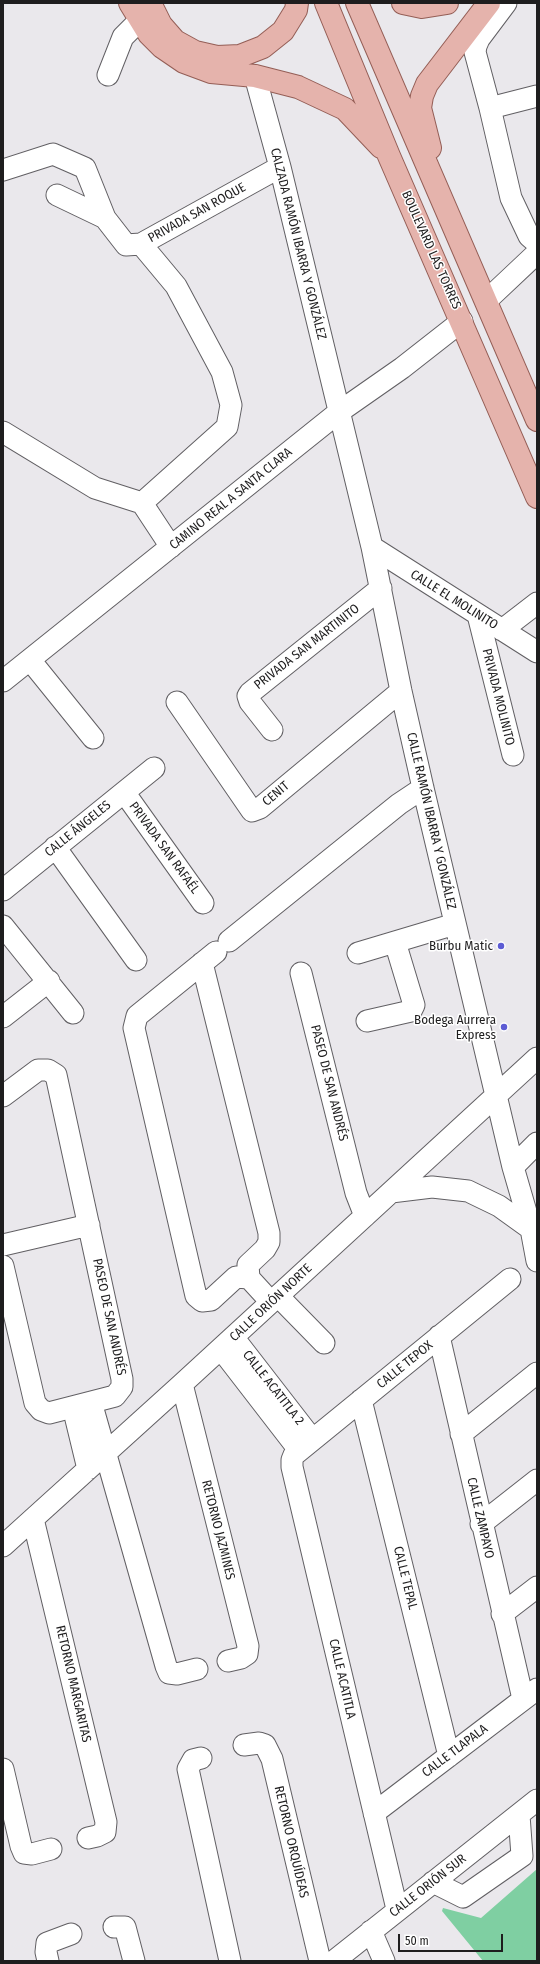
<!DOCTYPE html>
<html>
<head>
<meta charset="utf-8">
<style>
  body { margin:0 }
  #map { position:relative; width:540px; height:1964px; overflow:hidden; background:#eae8ec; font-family:"Fira Sans Condensed",sans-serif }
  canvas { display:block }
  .frame { position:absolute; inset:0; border:4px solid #1e1d1e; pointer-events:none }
  .scale { position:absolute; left:398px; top:1934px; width:105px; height:18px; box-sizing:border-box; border:2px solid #1e1d1e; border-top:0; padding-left:5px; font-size:12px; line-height:14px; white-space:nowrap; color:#1e1d1e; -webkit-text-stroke:3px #fff; paint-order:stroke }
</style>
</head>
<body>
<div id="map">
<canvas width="540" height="1964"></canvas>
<div class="frame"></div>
<div class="scale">50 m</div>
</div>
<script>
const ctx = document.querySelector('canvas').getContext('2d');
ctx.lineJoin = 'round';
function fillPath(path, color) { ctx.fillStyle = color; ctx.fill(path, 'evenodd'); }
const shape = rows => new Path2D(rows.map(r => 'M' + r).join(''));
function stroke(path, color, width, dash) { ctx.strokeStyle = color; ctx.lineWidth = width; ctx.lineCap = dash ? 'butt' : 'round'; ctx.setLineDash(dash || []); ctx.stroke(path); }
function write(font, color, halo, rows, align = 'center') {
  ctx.font = font + ' "Fira Sans Condensed",sans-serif'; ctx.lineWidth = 3; ctx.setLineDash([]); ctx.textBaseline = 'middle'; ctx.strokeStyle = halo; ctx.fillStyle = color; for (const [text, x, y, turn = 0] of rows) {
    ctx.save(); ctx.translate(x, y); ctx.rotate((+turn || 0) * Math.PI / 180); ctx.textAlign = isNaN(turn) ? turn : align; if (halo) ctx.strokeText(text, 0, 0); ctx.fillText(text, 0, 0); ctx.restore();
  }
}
fillPath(shape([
  [537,1869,537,1961,483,1961,442,1911,443,1908,481,1918]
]), '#7fcfa2');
const minor = shape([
  [506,3,479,39,476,46,475,52,490,108,537,96],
  [108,75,123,37,140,20],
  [255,76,280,167,372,547,401,691,423,788,513,1167,531,1229,537,1261],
  [490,108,511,198,529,236,537,243],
  [3,170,53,154,85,168,105,218,126,245,141,244,280,167],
  [57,195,105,218],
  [141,244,176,286,222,372,231,405,227,427,142,503,171,547],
  [486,301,537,253],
  [3,432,95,488,142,503],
  [372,547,537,652],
  [478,615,513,755],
  [502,630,537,603],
  [30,660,93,738],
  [3,681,339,412,402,368,462,321],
  [177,702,252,811,260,808,401,691],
  [272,730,250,702,248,696,250,693,381,588],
  [124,792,203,903],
  [55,847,136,960],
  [3,890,154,768],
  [3,926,73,1013],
  [229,941,399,804,423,788],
  [216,952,137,1016,134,1028,196,1296,202,1301,211,1300,236,1277,249,1278],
  [358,953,455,924],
  [202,963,269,1233,269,1242,265,1249,248,1265,249,1278,271,1302],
  [301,973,356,1193,365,1216],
  [3,1017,49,981],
  [367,1021,411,1011,414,1005,395,942],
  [3,1096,38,1070,48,1070,56,1075,122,1379,122,1387,115,1396,49,1413,41,1410,35,1403,3,1266],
  [513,1167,537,1143],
  [391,1192,432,1187,468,1191,499,1206,531,1229],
  [3,1245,89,1225],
  [278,1296,324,1343],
  [439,1336,523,1699],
  [233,1337,312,1439],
  [221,1349,299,1450],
  [182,1384,248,1646,247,1654,241,1658,228,1661],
  [361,1400,449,1756],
  [91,1402,166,1666,169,1673,177,1674,197,1669],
  [73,1407,88,1469],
  [461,1434,537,1373],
  [33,1519,106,1822,105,1832,97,1836,88,1838],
  [481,1524,537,1480],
  [3,1546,182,1384,537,1058],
  [502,1614,537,1587],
  [244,1745,259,1743,265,1745,272,1759,320,1961],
  [201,1758,193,1760,188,1769,230,1961],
  [3,1769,21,1846,24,1853,32,1854,51,1849],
  [374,1813,537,1689],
  [433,1882,463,1897,522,1856,519,1815],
  [397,1909,292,1467,292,1460,294,1455,510,1279],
  [114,1927,125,1927,134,1961],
  [371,1931,384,1961],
  [48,1961,46,1952,47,1943,71,1934],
  [334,1961,537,1800]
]);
const major = shape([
  [130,3,149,34,162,47,184,62,211,72,255,76,298,87,345,109,381,147],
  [150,3,161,25,175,41,195,52,217,57,240,56,263,47,283,31,296,10,297,3],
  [326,3,389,156,537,497],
  [357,3,537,420],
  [403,3,422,7,447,3],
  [430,148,420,108,422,96,427,84,489,3]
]);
stroke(minor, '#615f63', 23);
stroke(major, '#945e56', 24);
stroke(minor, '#fff', 21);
stroke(major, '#e5b3ac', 22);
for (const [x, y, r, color] of [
  [501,946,4,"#5d5cd4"],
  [504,1027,4,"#5d5cd4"]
]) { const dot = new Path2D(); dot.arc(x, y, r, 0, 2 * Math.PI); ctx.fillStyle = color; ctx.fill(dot); stroke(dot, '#fff', 1.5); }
write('13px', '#1e1d1e', '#fff', [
  ["PRIVADA SAN ROQUE",197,213,-29],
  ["CALZADA RAMÓN IBARRA Y GONZÁLEZ",298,244,76],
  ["BOULEVARD LAS TORRES",431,250,66],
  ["CAMINO REAL A SANTA CLARA",231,499,-39],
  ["CALLE EL MOLINITO",454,600,32],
  ["PRIVADA SAN MARTINITO",307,647,-38],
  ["PRIVADA MOLINITO",498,697,76],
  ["CENIT",276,794,-40],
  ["CALLE RAMÓN IBARRA Y GONZÁLEZ",431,821,77],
  ["CALLE ÁNGELES",78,829,-39],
  ["PRIVADA SAN RAFAÉL",164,848,54],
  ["PASEO DE SAN ANDRÉS",329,1083,76],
  ["CALLE ORIÓN NORTE",271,1303,-43],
  ["PASEO DE SAN ANDRÉS",109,1317,78],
  ["CALLE TEPOX",405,1365,-39],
  ["CALLE ACATITLA 2",273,1388,52],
  ["CALLE ZAMPAYO",480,1518,77],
  ["RETORNO JAZMINES",218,1530,76],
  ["CALLE TEPAL",405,1578,76],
  ["CALLE ACATITLA",342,1679,77],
  ["RETORNO MARGARITAS",73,1684,77],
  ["CALLE TLAPALA",455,1751,-37],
  ["RETORNO ORQUÍDEAS",291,1842,77],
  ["CALLE ORIÓN SUR",428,1886,-38]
]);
write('13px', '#1e1d1e', '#fff', [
  ["Burbu Matic",493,946],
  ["Bodega Aurrera",496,1020],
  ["Express",496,1035]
], 'right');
</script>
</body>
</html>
